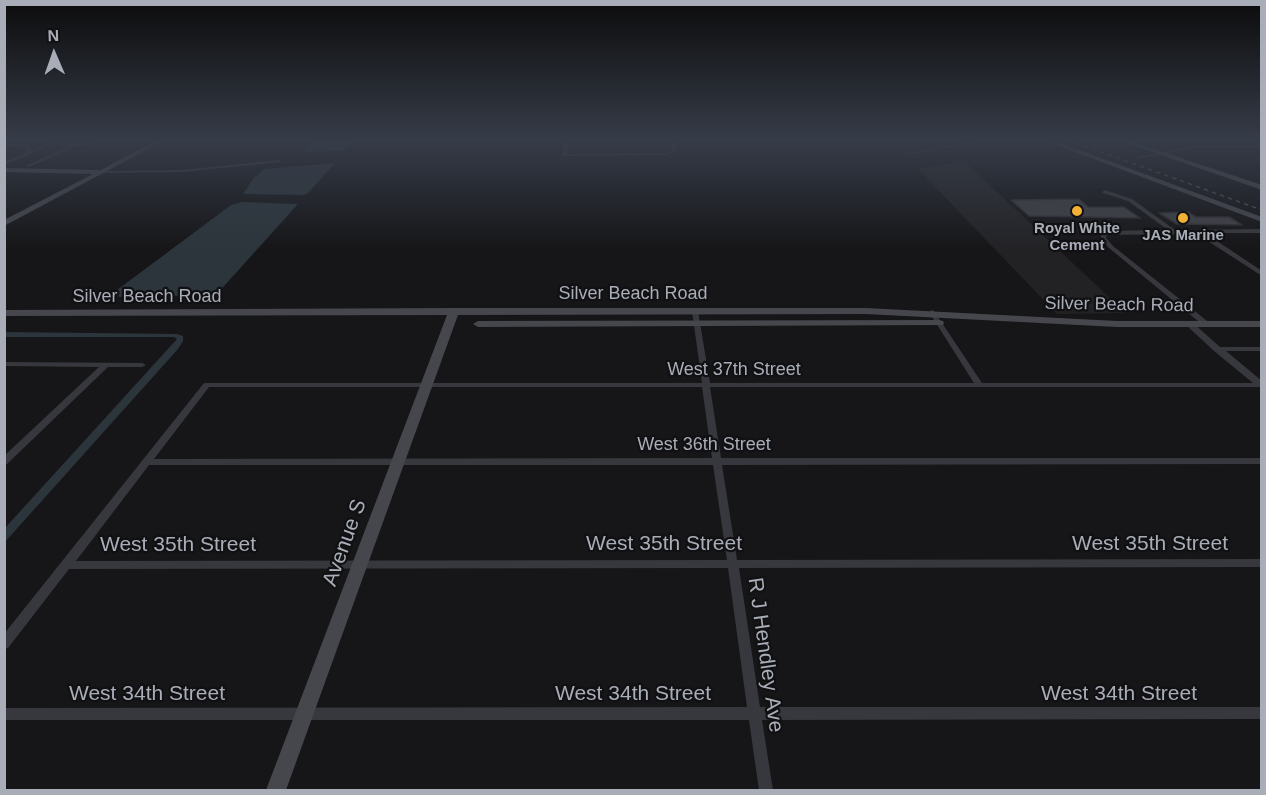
<!DOCTYPE html>
<html>
<head>
<meta charset="utf-8">
<style>
  body { margin:0 }
  #map { position:relative; width:1266px; height:795px; overflow:hidden; background:#161618; font-family:Arial,sans-serif }
  canvas { display:block }
  .frame { position:absolute; inset:0; border:6px solid #a8adb8; pointer-events:none }
  .north { position:absolute; left:24px; top:24px; width:60px; height:60px; -webkit-text-stroke:4px #111113; paint-order:stroke; rotate:358deg; font-size:16px; font-weight:700; line-height:24px; text-align:center; color:#a8adb8 }
  .north::after { content:''; display:block; margin:auto; width:21px; height:27px; background:#a8adb8; clip-path:polygon(50% 0,100% 100%,50% 72%,0 100%) }
</style>
</head>
<body>
<div id="map">
<canvas width="1266" height="795"></canvas>
<div class="frame"></div>
<div class="north">N</div>
</div>
<script>
const ctx = document.querySelector('canvas').getContext('2d');
ctx.lineJoin = 'round';
function fillPath(path, color) { ctx.fillStyle = color; ctx.fill(path, 'evenodd'); }
const shape = rows => new Path2D(rows.map(r => 'M' + r).join(''));
function stroke(path, color, width, dash) { ctx.strokeStyle = color; ctx.lineWidth = width; ctx.lineCap = dash ? 'butt' : 'round'; ctx.setLineDash(dash || []); ctx.stroke(path); }
function write(font, color, halo, rows, align = 'center') {
  ctx.font = font + ' Arial,sans-serif'; ctx.lineWidth = 4.5; ctx.setLineDash([]); ctx.textBaseline = 'middle'; ctx.strokeStyle = halo; ctx.fillStyle = color; for (const [text, x, y, turn = 0] of rows) {
    ctx.save(); ctx.translate(x, y); ctx.rotate((+turn || 0) * Math.PI / 180); ctx.textAlign = isNaN(turn) ? turn : align; if (halo) ctx.strokeText(text, 0, 0); ctx.fillText(text, 0, 0); ctx.restore();
  }
}
fillPath(shape([
  [964,161,1126,313,1057,314,918,169]
]), '#222225');
fillPath(shape([
  [315,140,356,140,343,151,301,152],
  [335,163,308,193,304,195,243,194,253,179,264,169],
  [242,202,298,204,216,295,121,297,113,295,113,293,231,205],
  [5,332,177,334,183,336,183,341,178,349,5,542,5,528,177,339,174,337,5,337]
]), '#2c353c');
const building = shape([
  [1079,199,1088,207,1124,207,1140,218,1029,216,1011,200,1079,199],
  [1188,212,1196,217,1229,217,1242,225,1177,224,1159,213,1188,212]
]);
fillPath(building, '#404145');
stroke(building, '#303034', 1.5);
fillPath(shape([
  [98,140,104,140,89,145,78,145,29,167,25,166,72,145,53,144,4,165,4,162,24,154,27,150,25,147,4,146,4,144,28,145,31,151,52,142,89,143,98,140],
  [565,140,569,140,567,154,666,153,672,150,671,140,675,140,676,151,667,155,564,156,562,155,565,140],
  [982,140,991,140,906,155,904,154,982,140],
  [1192,146,1262,146,1262,148,1192,148,1137,159,1135,158,1192,146],
  [278,160,280,160,280,162,181,172,102,173,100,172,102,171,181,170,278,160],
  [1105,190,1132,199,1175,230,1262,229,1262,233,1205,233,1262,271,1262,276,1197,234,1107,235,1106,238,1113,246,1211,324,1210,326,1204,326,1109,248,1101,239,1101,233,1104,231,1168,230,1128,201,1103,193,1102,192,1105,190],
  [695,309,698,311,710,383,974,383,929,312,932,310,934,311,982,383,1253,383,1214,351,1185,324,1186,322,1192,322,1220,347,1262,347,1262,351,1226,351,1262,381,1261,387,710,387,721,458,1262,458,1262,464,722,465,737,560,1262,559,1262,567,739,568,760,707,1262,707,1262,719,762,720,773,790,759,790,749,720,4,720,4,708,747,707,728,568,69,569,8,648,4,649,4,634,204,383,702,383,692,311,695,309],
  [209,387,702,387,712,458,154,459,209,387],
  [149,465,713,465,727,560,76,561,149,465],
  [4,362,142,363,146,365,142,367,108,367,7,464,4,465,4,456,99,367,4,366,4,362]
]), '#37383d');
fillPath(shape([
  [157,140,165,140,4,226,4,220,93,174,4,172,4,168,101,170,157,140],
  [1043,140,1052,140,1262,217,1262,222,1043,140],
  [1118,140,1127,140,1262,185,1262,190,1118,140],
  [454,308,866,308,1117,321,1262,321,1262,327,1117,327,866,314,458,315,286,790,266,790,447,315,4,316,4,310,454,308],
  [939,320,943,321,944,323,943,325,478,327,473,324,478,321,939,320]
]), '#45474d');
stroke(shape([
  [1068,140,1262,210]
]), '#4a4c52', 1.5, [4.5, 4]);
const sky = ctx.createLinearGradient(0, 0, 0, 251);
sky.addColorStop(0, '#0c0c0d');
sky.addColorStop(0.56, '#363c48');
sky.addColorStop(1, '#363c4800');
ctx.fillStyle = sky;
ctx.fillRect(0, 0, 1266, 251);
for (const [x, y, r, color] of [
  [1077,211,6,"#f2b134"],
  [1183,218,6,"#f2b134"]
]) { const dot = new Path2D(); dot.arc(x, y, r, 0, 2 * Math.PI); ctx.fillStyle = color; ctx.fill(dot); stroke(dot, '#111113', 2); }
write('bold 15px', '#a8adb8', '#111113', [
  ["Royal White",1077,229],
  ["Cement",1077,246],
  ["JAS Marine",1183,236]
]);
write('18px', '#a8adb8', '#111113', [
  ["Silver Beach Road",633,294],
  ["Silver Beach Road",147,297],
  ["Silver Beach Road",1119,305,1],
  ["West 37th Street",734,370],
  ["West 36th Street",704,445]
]);
write('21px', '#a8adb8', '#111113', [
  ["Avenue S",345,543,-70],
  ["West 35th Street",664,544],
  ["West 35th Street",1150,544],
  ["West 35th Street",178,545],
  ["R J Hendley Ave",765,655,82],
  ["West 34th Street",147,694],
  ["West 34th Street",633,694],
  ["West 34th Street",1119,694]
]);
</script>
</body>
</html>
